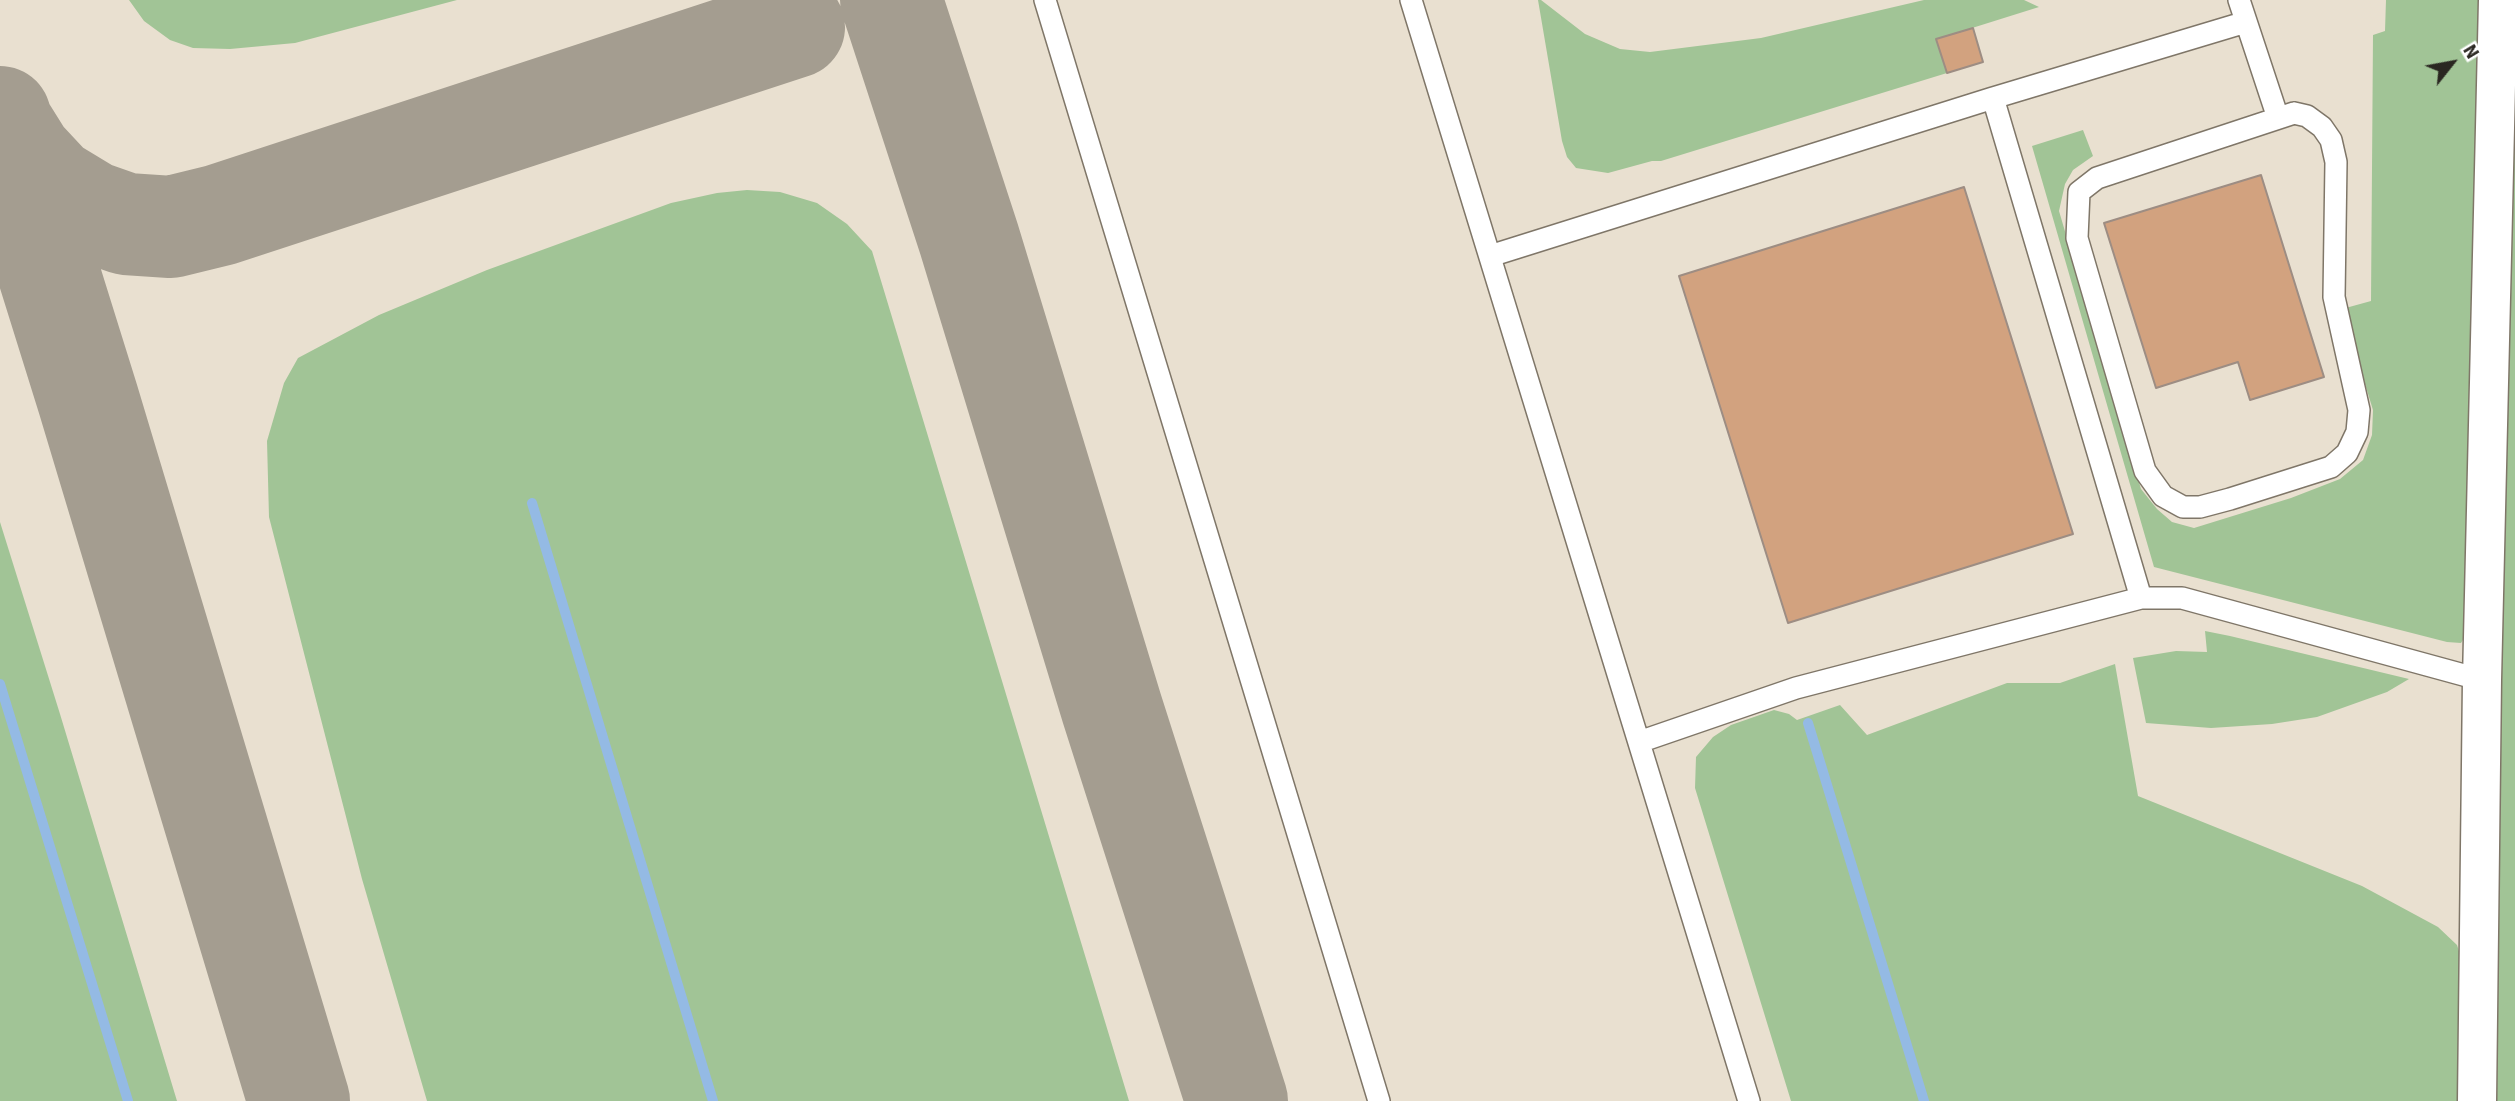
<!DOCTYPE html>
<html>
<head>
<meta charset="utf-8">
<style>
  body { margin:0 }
  #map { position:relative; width:2515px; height:1101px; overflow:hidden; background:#e9e0d0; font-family:"Source Sans 3",sans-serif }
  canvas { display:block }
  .north { position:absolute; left:2417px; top:28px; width:70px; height:70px; -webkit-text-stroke:5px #fff; paint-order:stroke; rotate:59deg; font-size:19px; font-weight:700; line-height:28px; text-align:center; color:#2a2721 }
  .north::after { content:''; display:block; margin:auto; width:24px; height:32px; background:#2a2721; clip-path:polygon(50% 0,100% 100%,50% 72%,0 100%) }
</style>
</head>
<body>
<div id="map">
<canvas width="2515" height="1101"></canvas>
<div class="north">N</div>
</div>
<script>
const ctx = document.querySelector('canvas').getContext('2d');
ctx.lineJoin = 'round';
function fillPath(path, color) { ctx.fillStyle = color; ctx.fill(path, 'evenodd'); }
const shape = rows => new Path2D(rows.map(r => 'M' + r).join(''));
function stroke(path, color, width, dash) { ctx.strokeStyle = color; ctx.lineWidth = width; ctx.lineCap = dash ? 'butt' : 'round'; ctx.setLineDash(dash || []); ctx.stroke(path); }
fillPath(shape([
  [129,0,457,0,295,43,230,49,193,48,170,40,144,21],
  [1538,0,1541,0,1585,34,1620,49,1650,52,1761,38,1924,0,2024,0,2039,7,1937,39,1947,73,1661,161,1652,161,1608,173,1576,168,1567,157,1562,141],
  [2386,0,2489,0,2467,633,2461,643,2447,642,2154,567,2032,146,2083,130,2093,156,2073,170,2065,184,2059,211,2141,489,2157,509,2172,522,2194,528,2291,498,2340,479,2363,460,2372,435,2373,410,2342,309,2371,301,2373,35,2385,31],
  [2515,102,2515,1101,2493,1101,2499,766],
  [747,190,780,192,817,203,847,224,872,251,1129,1101,427,1101,362,879,269,517,267,441,284,383,298,358,379,315,487,270,671,203,717,193],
  [0,522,60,714,177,1101,0,1101],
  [2205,631,2230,636,2409,679,2387,692,2317,717,2272,724,2211,728,2146,723,2133,658,2176,651,2207,652],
  [2115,664,2138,796,2362,886,2438,927,2457,945,2466,973,2467,1101,1791,1101,1695,788,1696,757,1713,737,1731,725,1774,710,1789,714,1797,720,1840,705,1867,735,2007,683,2060,683]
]), '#a1c496');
stroke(shape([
  [532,503,713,1101],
  [0,684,128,1101],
  [1808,723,1924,1101]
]), '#94bae4', 10);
stroke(shape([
  [891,0,969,239,1112,709,1237,1101],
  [0,117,88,399,299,1101],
  [3,126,23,158,51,188,89,211,126,224,171,227,220,215,794,27]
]), '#a49d90', 102);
const building = shape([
  [1973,28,1983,62,1947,73,1936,39,1973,28],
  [2261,175,2324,377,2250,400,2238,362,2156,388,2104,223,2261,175],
  [1964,187,2073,534,1788,623,1679,276,1964,187]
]);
fillPath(building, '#d2a27f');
stroke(building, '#9d8d83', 2);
const lane = shape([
  [1045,0,1379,1101],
  [1411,0,1749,1101],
  [2239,0,2278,118],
  [1993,98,2246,22],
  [2294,113,2307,116,2322,127,2331,140,2336,162,2334,297,2359,410,2357,432,2347,453,2331,467,2230,499,2200,507,2183,507,2163,496,2145,471,2077,238,2079,192,2097,178,2294,113],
  [1490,256,1993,98,2141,598],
  [1639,742,1796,688,2141,598,2182,598,2482,680]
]);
const street = shape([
  [2477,1101,2482,680,2498,0]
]);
stroke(lane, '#7f7668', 24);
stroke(street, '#7f7668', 41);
stroke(lane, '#fff', 21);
stroke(street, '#fff', 38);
</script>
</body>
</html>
